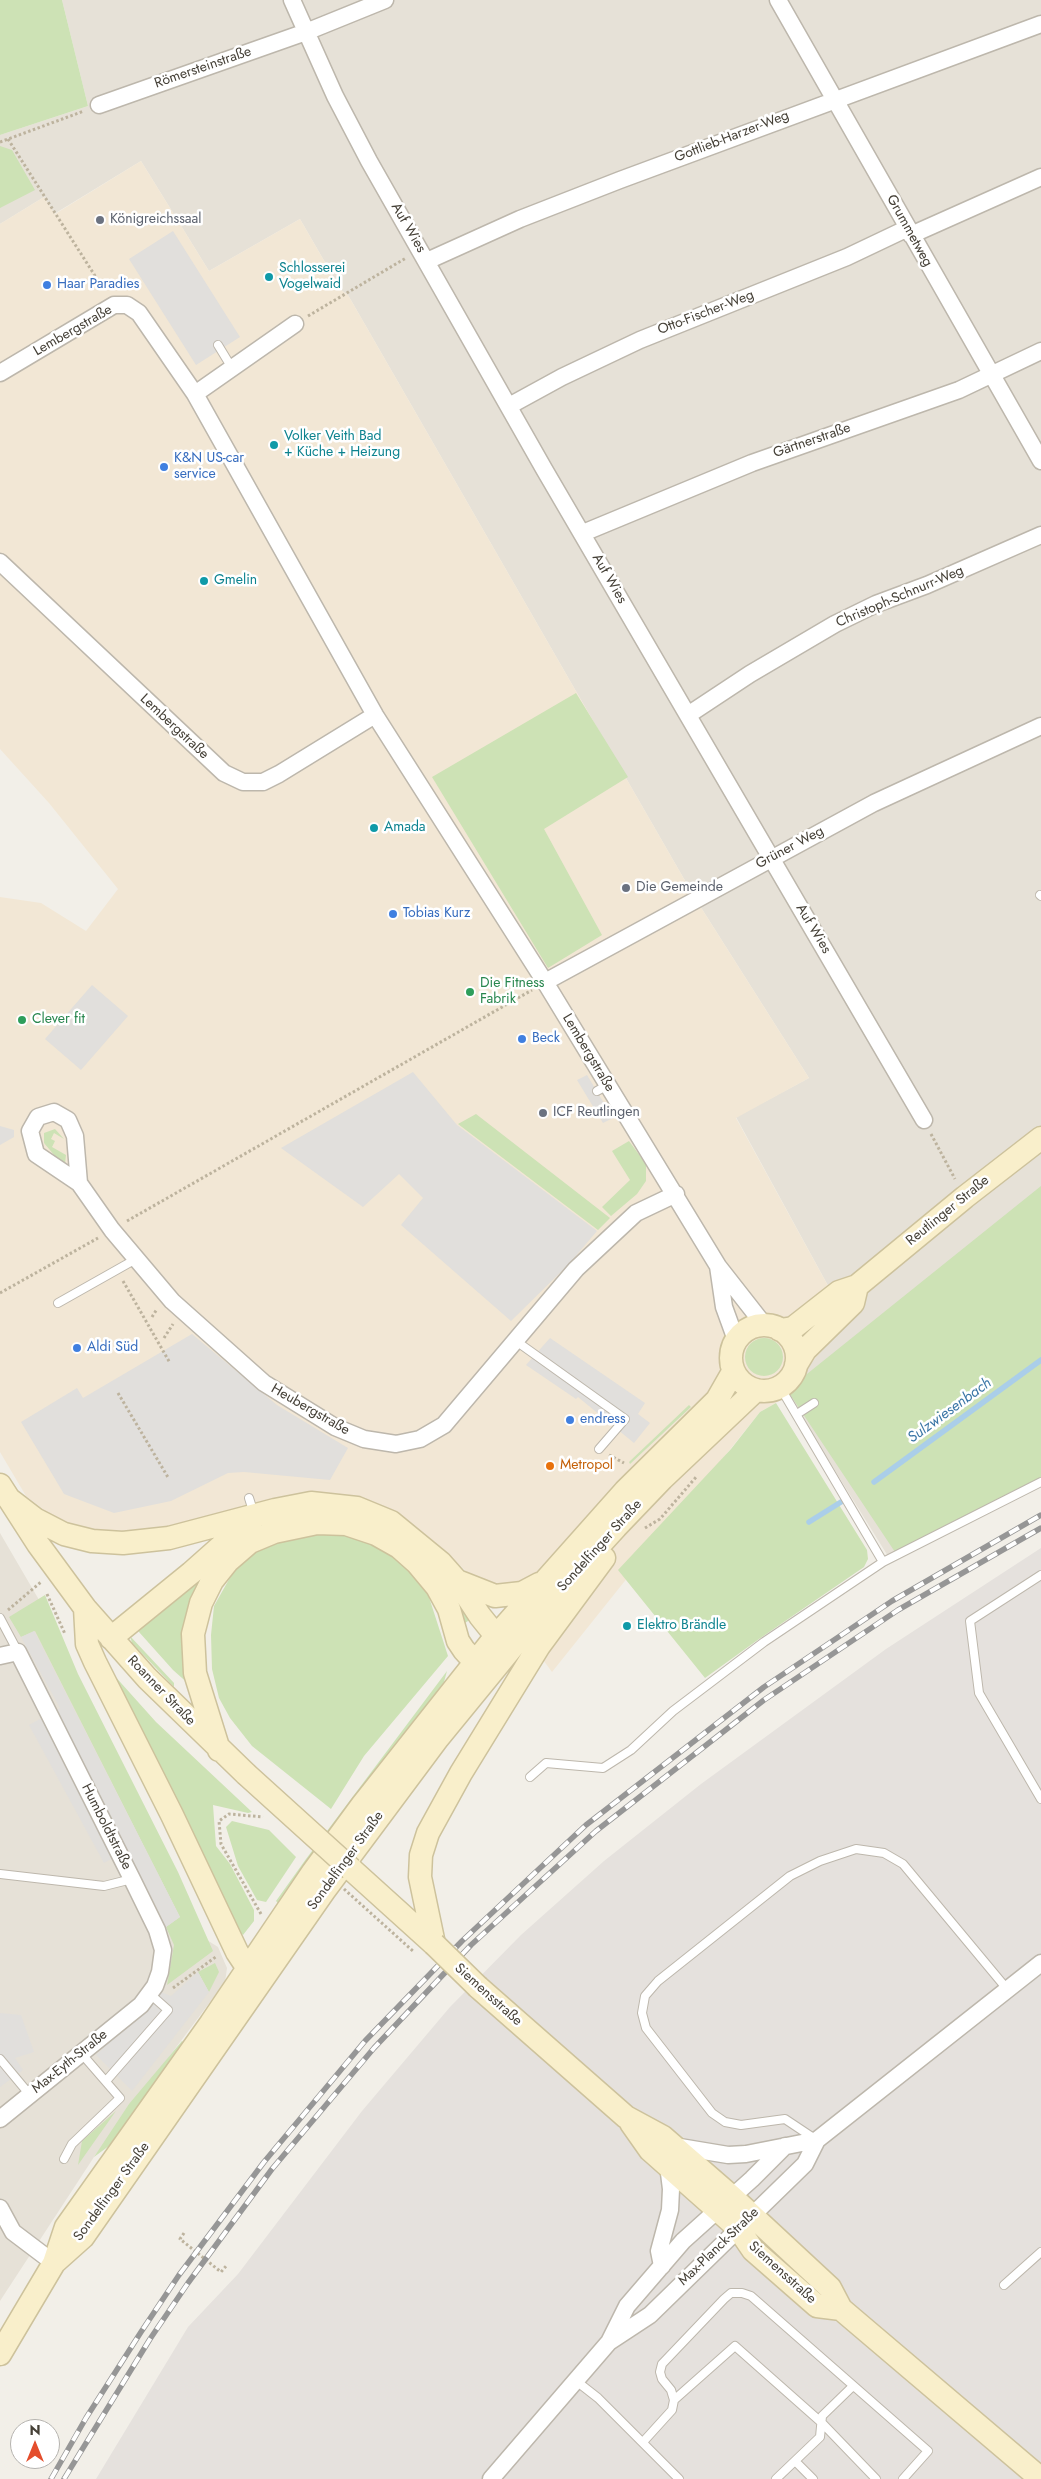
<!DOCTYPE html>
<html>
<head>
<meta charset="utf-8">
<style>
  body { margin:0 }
  #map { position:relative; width:1041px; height:2479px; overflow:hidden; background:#f2efe8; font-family:Jost,sans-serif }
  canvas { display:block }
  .north { position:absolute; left:10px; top:2419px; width:50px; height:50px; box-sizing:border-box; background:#fff; border:1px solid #b5b3af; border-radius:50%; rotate:0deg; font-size:14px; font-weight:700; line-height:20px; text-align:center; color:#454037 }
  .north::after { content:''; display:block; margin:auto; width:18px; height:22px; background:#e44e2d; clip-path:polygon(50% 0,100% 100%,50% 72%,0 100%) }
</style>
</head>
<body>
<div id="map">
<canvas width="1041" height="2479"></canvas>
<div class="north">N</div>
</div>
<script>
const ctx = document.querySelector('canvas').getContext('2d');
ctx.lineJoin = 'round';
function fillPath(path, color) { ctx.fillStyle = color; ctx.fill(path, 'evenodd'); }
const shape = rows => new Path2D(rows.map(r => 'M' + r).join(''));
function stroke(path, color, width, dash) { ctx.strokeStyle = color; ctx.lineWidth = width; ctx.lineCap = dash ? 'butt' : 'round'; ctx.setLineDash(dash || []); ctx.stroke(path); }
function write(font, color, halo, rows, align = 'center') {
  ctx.font = font + ' Jost,sans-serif'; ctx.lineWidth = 5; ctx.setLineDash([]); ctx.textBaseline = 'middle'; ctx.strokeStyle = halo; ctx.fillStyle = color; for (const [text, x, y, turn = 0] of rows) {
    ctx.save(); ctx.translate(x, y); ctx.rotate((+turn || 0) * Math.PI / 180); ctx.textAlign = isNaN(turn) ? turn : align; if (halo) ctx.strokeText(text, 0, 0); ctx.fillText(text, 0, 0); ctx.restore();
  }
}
fillPath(shape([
  [62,0,1041,0,1041,1486,891,1561,785,1390,827,1344,838,1304,736,1117,809,1078,695,898,348,295,341,290,300,219,209,271,141,161,54,214,44,197,0,224,0,135,88,106],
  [0,1533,42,1605,199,1935,218,1947,227,1968,225,1982,94,2157,0,2301]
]), '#e6e1d7');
fillPath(shape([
  [141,161,209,271,300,219,341,290,348,295,695,898,809,1078,736,1118,838,1304,828,1344,776,1403,760,1412,552,1672,490,1588,475,1579,447,1554,176,1530,99,1534,57,1520,26,1496,0,1452,0,897,41,903,86,931,118,889,49,803,0,749,0,224,44,197,55,214]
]), '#f2e7d5');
fillPath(shape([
  [1041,1548,1041,2479,96,2479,188,2327,238,2274,362,2111,450,2007,521,1935,604,1861,701,1784,886,1649]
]), '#e5e1dd');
fillPath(shape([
  [0,0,62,0,88,106,0,135],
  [0,146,12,150,35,190,0,208],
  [576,693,628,777,544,829,602,935,548,968,432,777],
  [476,1114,610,1218,598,1230,458,1124],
  [55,1129,64,1139,54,1133,51,1139,55,1141,52,1147,66,1155,65,1164,60,1162,44,1143,44,1133],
  [629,1141,646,1164,646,1181,637,1194,611,1216,602,1207,630,1180,612,1151],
  [1041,1186,1041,1483,899,1558,787,1390],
  '745 1357a19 19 0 1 1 38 0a19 19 0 1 1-38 0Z',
  [776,1403,867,1550,868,1559,864,1567,759,1639,705,1678,618,1570,731,1449,760,1412],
  [689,1405,691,1407,630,1464,629,1462],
  [347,1515,474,1617,462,1625,456,1608,347,1518,222,1560,191,1686,173,1670,139,1632,137,1626,235,1543],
  [318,1530,371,1540,411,1569,427,1591,448,1656,364,1756,331,1809,252,1746,230,1718,219,1698,212,1669,211,1635,214,1606,236,1567,256,1551,276,1540],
  [45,1595,78,1674,178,1872,213,1951,167,1985,174,1945,166,1927,180,1917,35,1631,21,1637,9,1617],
  [130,1636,174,1683,174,1687,132,1643],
  [104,1664,156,1722,252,1812,248,1813,213,1805,216,1846,230,1864,254,1910,254,1921,243,1935,236,1928],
  [447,1671,444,1682,439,1690,279,1904,276,1901,306,1859],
  [232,1821,269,1830,296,1857,266,1902,257,1900,238,1866,226,1827],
  [215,1963,219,1972,209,1992,198,1972],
  [182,2041,183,2042,113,2143,94,2157,129,2104],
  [116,2111,99,2135,78,2165,82,2141]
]), '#cde2b5');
fillPath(shape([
  [173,231,240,337,196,365,129,259],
  [92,985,128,1016,81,1070,45,1039],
  [413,1072,457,1125,597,1231,568,1265,511,1321,401,1225,423,1198,399,1174,363,1207,281,1148],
  [587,1075,613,1118,603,1123,577,1080],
  [0,1126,14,1130,14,1137,0,1145],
  [192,1334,277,1405,348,1448,330,1480,244,1472,228,1473,171,1501,114,1513,64,1494,21,1422,77,1388,83,1398],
  [550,1338,645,1403,638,1414,650,1423,634,1443,578,1397,576,1399,526,1365],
  [34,1631,180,1917,166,1927,128,1850,104,1863,29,1725,60,1708,21,1637],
  [198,1972,209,1992,132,2091,96,2055,161,1992,171,1996],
  [0,2013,21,2015,34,2052,15,2058,23,2070,0,2087]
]), '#e1dfdc');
stroke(shape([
  [874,1482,1041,1360],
  [809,1522,841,1502]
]), '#aacee9', 5.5);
const lane = shape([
  [218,345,232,368],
  [1040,895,1041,896],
  [597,1091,608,1085],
  [58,1303,136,1259],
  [516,1341,625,1419,599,1449],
  [780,1387,883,1562,1041,1482],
  [797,1414,814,1403],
  [249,1498,254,1514],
  [1041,1575,970,1621,979,1693,1041,1799],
  [0,1618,18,1652],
  [530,1777,546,1763,603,1768,631,1750,673,1711,764,1642,883,1562],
  [0,1874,104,1886,132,1879],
  [0,2059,30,2095],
  [106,2081,168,2010,150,1994],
  [815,2139,785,2119,741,2125,725,2122,712,2113,646,2028,642,2013,645,1996,658,1981,790,1876,820,1861,856,1849,884,1853,903,1864,1007,1989],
  [64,2159,72,2144,120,2098,81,2053],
  [1004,2285,1041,2252],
  [575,2380,598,2398,679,2479],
  [674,2400,735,2346,822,2423,876,2479],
  [643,2442,672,2410,674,2400,671,2390,662,2379,660,2372,662,2364,724,2299,731,2293,742,2293,751,2296,928,2451,903,2479],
  [795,2461,813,2479],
  [776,2479,820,2437,822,2416,853,2386]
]);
const street = shape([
  [292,0,335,96,369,161,544,469,924,1120],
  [778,0,1041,461],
  [99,105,306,32,385,0],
  [911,235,1041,177],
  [427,261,520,219,620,180,1041,24],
  [0,373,114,305,127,305,139,313,195,394,375,715,545,982,718,1266,765,1326],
  [195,394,295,324],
  [509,406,562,377,640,340,847,257,908,228],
  [583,533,752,463,959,390,1041,351],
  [0,562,224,773,243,782,263,782,279,774,375,715],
  [688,715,750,674,835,624,876,604,927,585,1041,535],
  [545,982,874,803,1041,726],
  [79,1183,36,1154,30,1131,38,1117,54,1112,68,1120,75,1136,79,1183,112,1230,172,1301,264,1383,335,1427,364,1439,396,1444,420,1439,444,1425,576,1269,636,1213,676,1194],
  [718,1266,724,1307,736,1340],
  [0,1656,18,1652,132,1879,157,1930,163,1950,160,1972,155,1986,141,2005,0,2119],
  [674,2146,728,2155,746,2154,817,2140],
  [0,2208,13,2232,54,2263],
  [662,2266,659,2251,670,2210,671,2189,668,2165],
  [610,2340,627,2306,683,2241,752,2179,785,2146],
  [491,2479,609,2342,650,2315,805,2164,817,2140,1041,1963]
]);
const secondary = shape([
  '731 1358a33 33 0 1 1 66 0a33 33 0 1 1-66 0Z',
  [780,1330,793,1328,839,1292,857,1286,965,1197,1041,1138],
  [796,1365,805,1350,853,1303,857,1286],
  [0,1485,38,1544,85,1608,147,1678,246,1774],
  [9,1499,35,1519,64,1534,92,1541,123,1543,169,1538,275,1510,311,1503,357,1508,391,1522,441,1563,457,1581,480,1616,505,1647],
  [457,1581,495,1596,522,1593,539,1584],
  [85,1608,87,1644,95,1662,172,1815,237,1952,247,1967,258,1976],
  [111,1638,191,1573,254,1517],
  [219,1750,195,1673,193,1634,201,1603,212,1581,228,1561,250,1542,274,1532,317,1523,346,1524,376,1534,399,1547,417,1563,437,1587,449,1609,458,1641,464,1650,475,1662,489,1667],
  [351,1869,434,1944],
  [434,1944,420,1877,421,1855,428,1833,461,1773,539,1646,604,1558],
  [478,1987,626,2117,663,2137,732,2197,830,2288,841,2309,1041,2479],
  [631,2123,650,2150,738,2228,753,2250,817,2306,841,2309],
  [55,2262,83,2237,324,1891,438,1738,564,1584,616,1527,662,1479,756,1390],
  [0,2354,54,2263,66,2227,211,2023,313,1872,363,1804,496,1636,625,1491,717,1400,733,1372]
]);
stroke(lane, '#bdb7ac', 10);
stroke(street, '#bdb7ac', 19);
stroke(secondary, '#cdc29c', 25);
stroke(shape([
  [8,139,104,290],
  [0,142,84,111],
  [308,316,406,258],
  [931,1134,955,1179],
  [127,1221,532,990],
  [123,1281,170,1363],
  [0,1293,98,1238],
  [152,1317,157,1309],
  [164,1338,173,1324],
  [118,1393,169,1479],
  [609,1455,624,1463],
  [645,1528,660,1519,697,1476],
  [47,1594,65,1634],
  [8,1610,41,1582],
  [261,1914,221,1844,219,1821,229,1814,263,1817],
  [173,1988,217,1956],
  [184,2233,180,2239,221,2272,227,2265]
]), '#bdb39e', 3, [2.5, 2.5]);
stroke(lane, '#fff', 8);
stroke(street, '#fff', 16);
stroke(secondary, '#f9efcb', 22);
const rail = shape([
  [51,2479,86,2418,141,2332,179,2275,264,2162,365,2041,462,1941,586,1825,764,1687,892,1601,1041,1515],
  [64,2479,150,2339,188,2283,272,2169,374,2048,471,1945,596,1831,764,1700,898,1610,1041,1528]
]);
stroke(rail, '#969696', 5.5);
stroke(rail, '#fff', 4, [11]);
const secondaryBridge = shape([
  [246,1774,351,1869],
  [434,1944,478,1987]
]);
stroke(secondaryBridge, '#cdc29c', 25, []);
stroke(shape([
  [344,1889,414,1952]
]), '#bdb39e', 3, [2.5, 2.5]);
stroke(secondaryBridge, '#f9efcb', 22);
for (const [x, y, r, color] of [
  [100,220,5,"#6b7280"],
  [269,277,5,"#0f9aa8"],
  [47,285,5,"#3f7fe0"],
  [274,445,5,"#0f9aa8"],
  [164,467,5,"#3f7fe0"],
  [204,581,5,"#0f9aa8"],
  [374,828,5,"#0f9aa8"],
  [626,888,5,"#6b7280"],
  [393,914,5,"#3f7fe0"],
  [470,992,5,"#2e9e5b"],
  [22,1020,5,"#2e9e5b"],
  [522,1039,5,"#3f7fe0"],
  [543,1113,5,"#6b7280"],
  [77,1348,5,"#3f7fe0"],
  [570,1420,5,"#3f7fe0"],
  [550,1466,5,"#e8710a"],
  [627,1626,5,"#0f9aa8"]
]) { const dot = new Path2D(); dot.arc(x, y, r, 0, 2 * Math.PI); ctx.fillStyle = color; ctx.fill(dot); stroke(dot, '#fff', 2); }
write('14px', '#454037', '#fff', [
  ["Römersteinstraße",203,68,-19],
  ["Gottlieb-Harzer-Weg",732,137,-21],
  ["Auf Wies",408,228,60],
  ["Grummetweg",909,231,61],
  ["Otto-Fischer-Weg",706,313,-21],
  ["Lembergstraße",73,331,-30],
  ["Gärtnerstraße",812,441,-19],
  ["Auf Wies",609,579,60],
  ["Christoph-Schnurr-Weg",900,597,-23],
  ["Lembergstraße",174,727,43],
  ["Grüner Weg",790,848,-28],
  ["Auf Wies",813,929,59],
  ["Lembergstraße",588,1053,59],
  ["Reutlinger Straße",948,1211,-39],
  ["Heubergstraße",310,1410,30],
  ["Sondelfinger Straße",600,1546,-48],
  ["Roanner Straße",161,1691,46],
  ["Humboldtstraße",106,1827,63],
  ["Sondelfinger Straße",346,1861,-54],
  ["Siemensstraße",488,1995,42],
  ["Max-Eyth-Straße",70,2062,-39],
  ["Sondelfinger Straße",112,2192,-54],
  ["Max-Planck-Straße",719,2247,-44],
  ["Siemensstraße",782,2273,42]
]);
write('14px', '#5b616d', '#fff', [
  ["Königreichssaal",110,220],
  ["Die Gemeinde",636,888],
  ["ICF Reutlingen",553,1113]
], 'left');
write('14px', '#0d838f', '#fff', [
  ["Schlosserei",279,269],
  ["Vogelwaid",279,285],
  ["Volker Veith Bad",284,437],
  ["+ Küche + Heizung",284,453],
  ["Gmelin",214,581],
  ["Amada",384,828],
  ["Elektro Brändle",637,1626]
], 'left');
write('14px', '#366cbe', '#fff', [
  ["Haar Paradies",57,285],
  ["K&N US-car",174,459],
  ["service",174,475],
  ["Tobias Kurz",403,914],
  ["Beck",532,1039],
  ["Aldi Süd",87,1348],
  ["endress",580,1420]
], 'left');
write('14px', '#27864d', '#fff', [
  ["Die Fitness",480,984],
  ["Fabrik",480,1000],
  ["Clever fit",32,1020]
], 'left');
write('14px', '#c56008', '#fff', [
  ["Metropol",560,1466]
], 'left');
write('italic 15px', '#3b76a6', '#fff', [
  ["Sulzwiesenbach",950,1411,-36]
]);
</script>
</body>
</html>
